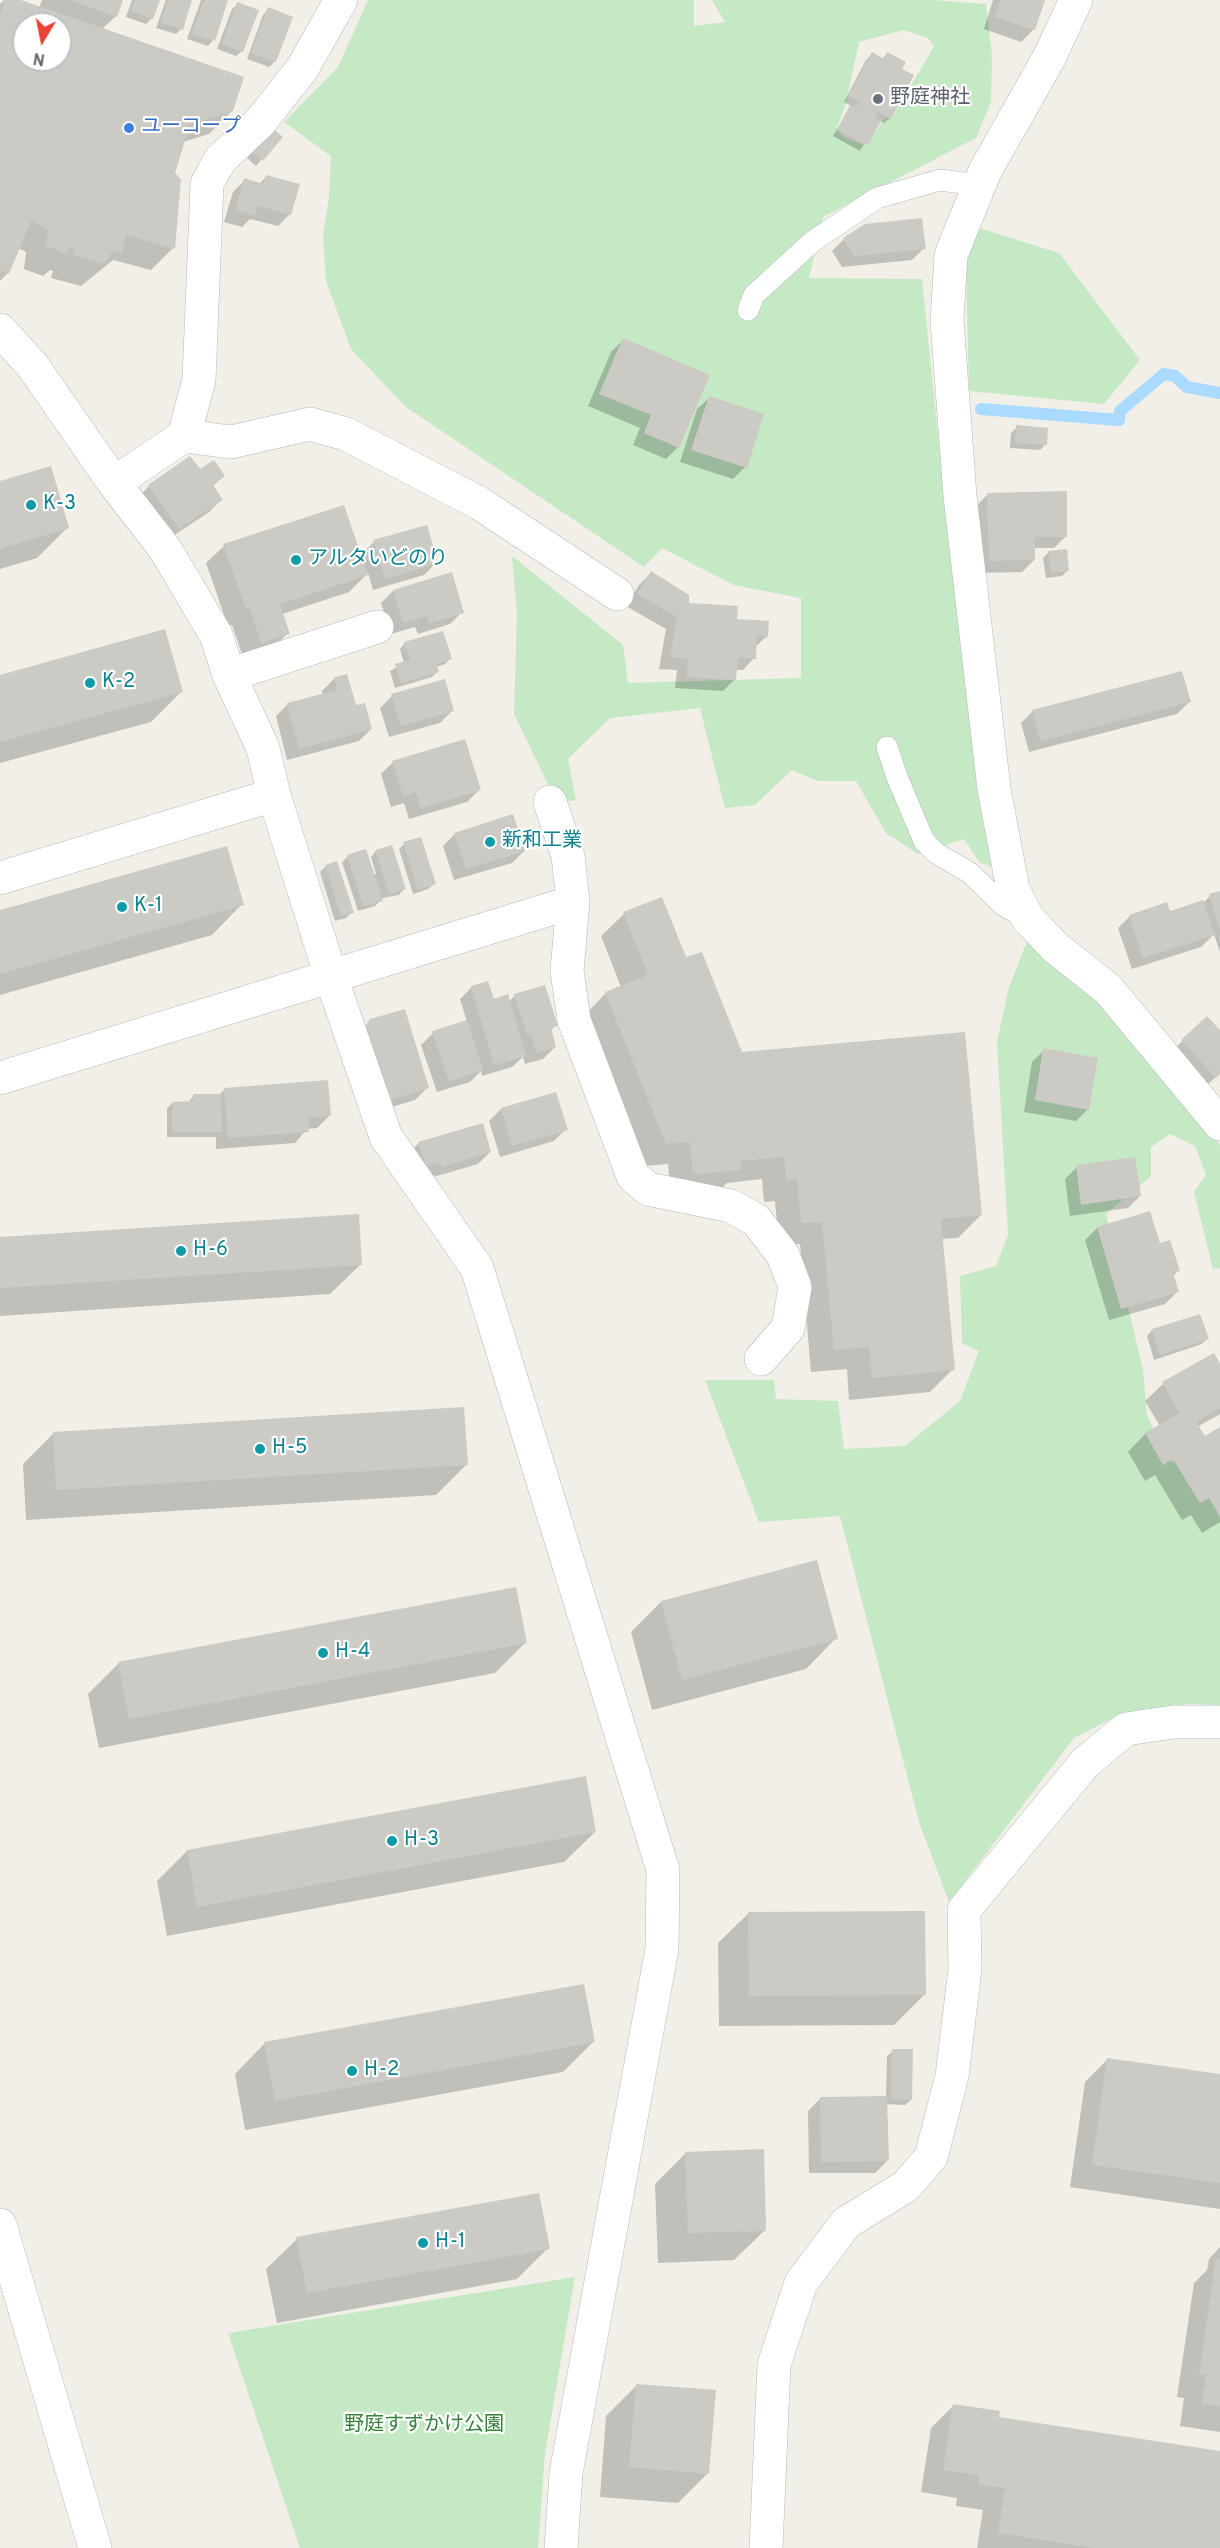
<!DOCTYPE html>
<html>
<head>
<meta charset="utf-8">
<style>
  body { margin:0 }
  #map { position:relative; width:1220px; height:2548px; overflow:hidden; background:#f1efe8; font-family:Overpass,sans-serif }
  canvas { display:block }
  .north { position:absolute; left:12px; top:12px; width:60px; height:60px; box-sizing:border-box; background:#fff; border:2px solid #bfc1c3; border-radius:50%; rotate:190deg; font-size:16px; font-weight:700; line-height:24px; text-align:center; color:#5f6368 }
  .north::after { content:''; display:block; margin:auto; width:21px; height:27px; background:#ea4335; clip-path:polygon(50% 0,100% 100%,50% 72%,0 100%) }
</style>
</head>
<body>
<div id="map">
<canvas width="1220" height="2548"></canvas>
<div class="north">N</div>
</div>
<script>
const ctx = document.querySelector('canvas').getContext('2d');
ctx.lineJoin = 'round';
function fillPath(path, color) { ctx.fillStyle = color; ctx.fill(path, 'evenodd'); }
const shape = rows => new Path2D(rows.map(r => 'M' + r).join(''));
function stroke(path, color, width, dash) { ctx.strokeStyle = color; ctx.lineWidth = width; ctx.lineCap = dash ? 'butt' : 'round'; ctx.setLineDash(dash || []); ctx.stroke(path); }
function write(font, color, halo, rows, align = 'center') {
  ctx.font = font + ' Overpass,"Noto Sans JP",sans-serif'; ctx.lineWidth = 4.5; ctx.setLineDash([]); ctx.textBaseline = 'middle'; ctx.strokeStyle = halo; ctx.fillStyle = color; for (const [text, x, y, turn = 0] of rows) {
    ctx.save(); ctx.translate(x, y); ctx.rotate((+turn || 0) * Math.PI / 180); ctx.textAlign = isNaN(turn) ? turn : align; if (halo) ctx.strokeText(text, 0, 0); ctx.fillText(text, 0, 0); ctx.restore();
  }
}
fillPath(shape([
  [368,0,694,0,694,26,725,22,712,0,932,0,986,4,992,55,991,102,976,138,823,217,809,278,922,279,944,494,998,868,980,863,964,839,918,854,886,833,856,781,818,781,792,770,755,805,725,808,700,708,610,718,568,759,576,800,557,803,514,714,517,615,512,556,623,645,628,683,801,678,801,598,734,585,662,548,644,567,406,407,351,349,326,281,323,236,329,198,331,156,284,122,338,67],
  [903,30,928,38,934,46,919,72,894,114,884,119,866,146,842,136,837,128,846,103,859,42],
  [976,227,1059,253,1140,360,1104,404,969,391,966,261],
  [1028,939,1124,1027,1220,1145,1220,1268,1213,1269,1194,1192,1206,1175,1195,1146,1170,1134,1151,1147,1151,1176,1106,1214,1143,1370,1147,1415,1161,1446,1173,1463,1192,1458,1220,1511,1220,1705,1188,1704,1121,1714,1074,1738,949,1902,919,1822,840,1516,759,1522,705,1380,774,1380,776,1399,838,1401,844,1449,905,1446,960,1401,979,1351,962,1343,960,1276,996,1266,1008,1235,997,1042,1009,987],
  [575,2277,545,2453,538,2548,300,2548,228,2333]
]), '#c5e8c5');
fillPath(shape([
  [4,0,16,0,39,8,42,0,121,0,116,16,102,29,232,111,209,134,183,142,173,174,173,248,151,270,113,260,81,286,51,278,53,271,50,270,43,276,24,269,26,252,18,248,8,273,0,281,0,4],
  [24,24,60,24,60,60,24,60],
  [132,0,158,0,152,18,146,24,126,17],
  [166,0,191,0,181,29,176,34,156,28],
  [201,0,227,0,213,40,208,46,187,39],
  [993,0,1043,0,1033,30,1021,42,984,29],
  [238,4,242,51,236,56,217,49,232,9],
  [268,9,275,61,269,67,247,59,263,15],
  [888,53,900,69,890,118,884,123,879,121,860,151,833,136,851,106,844,102,866,60,872,54,882,59],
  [265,135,281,137,256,166,247,158],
  [266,177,290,214,278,226,250,219,242,227,224,222,233,192,245,180,259,184],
  [844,239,924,248,912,260,842,267,832,251],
  [623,340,678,447,666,459,633,445,640,428,588,406,611,352],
  [709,398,745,467,733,479,680,462,697,409],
  [1017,427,1045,445,1040,450,1010,448,1011,433],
  [199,471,223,476,212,487,221,500,209,512,167,540,138,498,149,486],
  [0,483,67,528,37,558,0,569],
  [988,494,1066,536,1054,548,1034,548,1034,560,1022,572,978,573,976,506],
  [374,542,436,563,424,575,373,590,368,573,349,592,282,614,288,633,270,651,244,660,232,625,228,626,206,563,224,546,360,556],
  [1049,552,1068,570,1062,576,1046,578,1043,558],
  [651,573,687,604,736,621,767,636,755,647,754,658,743,670,736,670,735,679,723,691,675,688,677,670,659,669,666,629,626,606,639,585],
  [393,591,462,612,450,624,418,634,415,627,391,634,381,603],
  [405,643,450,659,445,664,436,667,437,672,432,677,395,688,390,671,404,663,400,649],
  [0,676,181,692,151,722,0,763],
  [346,676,355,707,371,729,359,741,287,760,276,716,288,704,323,695,322,691,334,679],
  [392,696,452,711,440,723,389,737,380,708],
  [1189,702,1177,714,1029,752,1021,723,1033,711],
  [393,762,479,790,467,802,409,819,404,803,391,807,381,774],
  [455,834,524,851,512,863,454,880,443,846],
  [404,844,434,884,428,889,413,894,399,849],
  [376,851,404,889,399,895,383,898,375,906,358,911,342,862,348,856,373,875,376,874,371,857],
  [326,866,352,912,346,918,335,921,320,872],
  [1220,893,1220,952,1214,934,1201,947,1132,969,1118,928,1130,916,1169,912,1203,903,1210,896],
  [242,904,212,935,0,995,0,912],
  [624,914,686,959,741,1053,981,1215,958,1238,941,1239,953,1369,930,1392,849,1400,847,1369,811,1372,800,1244,779,1245,775,1201,764,1202,762,1179,727,1183,717,1192,671,1196,668,1164,643,1166,584,1016,606,993,621,987,601,936],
  [472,987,493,1001,509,1002,515,995,556,1025,550,1031,555,1047,543,1059,525,1064,523,1057,512,1067,482,1076,481,1071,470,1082,437,1092,421,1045,433,1033,467,1022,460,999],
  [1207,1018,1220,1033,1220,1073,1203,1089,1170,1053],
  [371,1020,427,1088,415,1100,372,1113,358,1033],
  [1044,1050,1088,1109,1076,1121,1024,1112,1032,1062],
  [225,1089,329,1116,317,1128,307,1129,295,1143,216,1149,216,1137,167,1137,167,1109,172,1103,188,1103,193,1096,218,1096],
  [501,1109,566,1129,554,1141,500,1157,489,1121],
  [419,1143,490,1152,478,1164,430,1178,407,1155],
  [1077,1167,1140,1196,1128,1208,1070,1216,1065,1179],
  [1097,1228,1159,1244,1178,1271,1173,1276,1177,1292,1165,1304,1109,1320,1085,1240],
  [0,1239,361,1264,330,1294,0,1316],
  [1199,1315,1207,1339,1202,1344,1154,1360,1147,1336,1152,1330],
  [1220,1367,1220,1414,1197,1427,1204,1438,1220,1429,1220,1522,1202,1533,1191,1515,1182,1520,1155,1475,1145,1481,1128,1452,1145,1434,1160,1426,1145,1401,1163,1384],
  [53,1434,466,1465,436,1495,26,1520,23,1464],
  [661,1602,836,1638,806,1669,652,1710,631,1632],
  [525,1643,495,1673,99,1748,88,1694,119,1663],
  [595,1832,564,1862,167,1936,157,1881,187,1851],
  [749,1913,924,1995,894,2025,719,2026,718,1943],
  [594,2041,563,2072,245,2130,235,2074,265,2043],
  [893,2051,911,2100,905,2105,886,2104,887,2161,875,2173,809,2173,808,2111,820,2099,886,2098,887,2056],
  [1108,2059,1220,2076,1220,2209,1070,2187,1085,2082],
  [686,2153,765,2230,734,2260,658,2263,655,2184],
  [297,2239,548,2248,517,2279,277,2323,266,2269],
  [1220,2247,1220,2432,1180,2426,1184,2398,1177,2397,1194,2283,1207,2270,1209,2259],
  [637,2385,708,2473,678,2503,600,2497,606,2416],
  [954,2405,998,2418,1220,2453,1220,2548,977,2548,983,2510,956,2506,957,2498,921,2492,931,2428]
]), '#0003');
stroke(shape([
  [981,409,1119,420,1120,411,1164,374,1175,376,1187,387,1220,393]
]), '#aadaff', 12);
fillPath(shape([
  [5,0,21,0,244,77,233,111,190,124,175,173,181,179,175,249,126,235,122,253,113,250,105,264,73,255,75,248,69,247,67,254,46,246,48,229,31,221,9,274,0,270,0,15],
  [24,24,60,24,60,60,24,60],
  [70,0,123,0,117,17],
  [135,0,160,0,153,19,131,11],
  [168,0,192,0,183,30,161,22],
  [204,0,228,0,215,41,192,34],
  [1000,0,1045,0,1035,30,995,17],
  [237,2,259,10,243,52,222,44],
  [268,7,293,17,276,62,251,53],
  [872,52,884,59,887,52,906,62,902,69,914,75,891,119,878,112,875,118,881,121,867,146,837,130,850,105,856,108,859,102,848,96],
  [271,127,283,137,263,161,251,151],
  [266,175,300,184,291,215,258,206,255,216,235,210,244,178,263,184],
  [922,218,926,249,854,256,843,238,865,224],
  [623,338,710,375,679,448,644,433,651,415,599,394],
  [709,396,764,414,747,468,691,450],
  [1016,425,1048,428,1047,445,1015,443],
  [190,456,200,469,214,460,225,476,213,485,223,500,179,529,148,485],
  [51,466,69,528,0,549,0,481],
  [1067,491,1067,537,1035,537,1035,560,989,561,987,493],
  [344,505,368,575,280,604,290,634,261,643,250,608,246,609,223,544],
  [427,525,438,563,385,579,373,540],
  [1067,549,1069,571,1051,573,1048,551],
  [651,571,689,595,689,603,738,606,737,619,769,621,768,637,757,635,756,659,738,657,736,680,687,677,688,659,670,657,677,617,637,594],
  [452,572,464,613,430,623,427,616,403,623,393,590],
  [165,629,183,692,0,742,0,675],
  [443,631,452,659,436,664,439,672,401,683,395,664,410,660,404,642],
  [1182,671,1191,702,1040,741,1032,710],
  [347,674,356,705,365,703,372,729,299,749,287,703,337,690,334,677],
  [445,679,454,711,401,726,391,694],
  [465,739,481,790,421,808,416,792,403,796,392,761],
  [513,814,525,851,466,869,454,833],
  [421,837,436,884,418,890,403,842],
  [392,845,406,889,389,894,375,850],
  [227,846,244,905,0,974,0,910],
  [366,849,383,901,363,906,347,855],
  [337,861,354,913,341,916,325,865],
  [1220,891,1220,928,1219,928,1209,894],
  [662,897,686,957,702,952,742,1052,965,1032,982,1215,941,1219,955,1370,872,1378,869,1347,834,1350,822,1222,801,1223,797,1179,786,1180,784,1157,741,1161,741,1170,693,1174,690,1142,666,1144,605,992,648,975,623,912],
  [1203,900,1215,935,1143,958,1129,915,1167,902,1170,911],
  [488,981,494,999,508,994,526,1056,494,1065,471,986],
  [545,985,558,1026,551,1028,556,1047,536,1053,531,1033,527,1035,514,994],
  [405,1009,429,1088,384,1102,363,1030,370,1019],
  [1207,1016,1220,1030,1220,1074,1216,1078,1181,1040],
  [467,1020,483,1070,449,1081,432,1031],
  [1043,1048,1098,1058,1089,1110,1035,1100],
  [328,1080,331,1116,308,1118,309,1132,228,1138,224,1088],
  [556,1092,568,1130,512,1146,501,1108],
  [193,1094,221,1094,222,1132,172,1132,172,1102,193,1101],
  [483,1123,491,1152,442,1167,441,1162,426,1166,418,1142],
  [1135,1157,1141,1196,1081,1205,1076,1165],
  [1150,1211,1160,1243,1170,1240,1180,1271,1173,1273,1179,1292,1121,1309,1097,1227],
  [359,1214,362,1265,0,1288,0,1237],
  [1200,1314,1209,1339,1160,1355,1152,1329],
  [1214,1353,1220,1364,1220,1408,1196,1422,1205,1436,1220,1427,1220,1517,1209,1498,1200,1503,1173,1459,1163,1465,1145,1433,1180,1413,1162,1382],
  [464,1407,468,1465,56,1490,53,1432],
  [817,1560,838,1639,682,1680,661,1601],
  [516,1587,527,1643,129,1719,118,1662],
  [586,1776,596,1832,197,1907,187,1850],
  [925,1911,926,1995,749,1996,748,1912],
  [584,1984,595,2042,275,2101,264,2042],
  [892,2049,913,2049,912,2100,891,2099],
  [1107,2058,1220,2074,1220,2183,1092,2165],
  [887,2096,889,2161,821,2162,820,2097],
  [764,2149,766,2231,688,2233,685,2152],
  [539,2193,550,2249,307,2293,296,2237],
  [1216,2258,1220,2259,1220,2406,1202,2404,1206,2375,1199,2375],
  [636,2384,716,2390,709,2474,629,2467],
  [953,2404,1000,2411,999,2417,1220,2451,1220,2548,1095,2548,998,2533,1005,2488,978,2484,979,2475,943,2470]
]), '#cccac5');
const lane = shape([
  [748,310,754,295,812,242,877,198,940,180,979,185],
  [887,747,897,777,924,841,936,853,970,873,1004,906,1027,918]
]);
const street = shape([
  [1076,0,1049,58,985,171,951,255,947,320,960,496,994,789,1013,889,1028,919,1056,948,1108,989,1220,1124],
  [0,330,32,365,114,483,165,549,216,635,229,675,263,748,274,795,331,977,386,1137,477,1268,663,1870,662,1949,566,2473,561,2548],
  [184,436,231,442,310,424,346,434,479,503,617,594],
  [114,483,184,436,199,380,207,184,220,160,260,122,302,69,341,0],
  [229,675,377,627],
  [550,802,568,856,573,902,567,971,574,1020,633,1176,648,1189,731,1206,756,1220,783,1255,795,1287,788,1328,761,1359],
  [0,878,274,795],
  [0,1078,573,902],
  [766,2548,774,2365,801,2283,846,2223,906,2186,931,2157,952,2076,965,1969,964,1910,1085,1763,1126,1729,1173,1722,1220,1722]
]);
const secondary = shape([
  [0,2225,95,2548]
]);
stroke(lane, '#b5b8bc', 22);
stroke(street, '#b5b8bc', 34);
stroke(secondary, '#b6babf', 34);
stroke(lane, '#fff', 21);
stroke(street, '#fff', 33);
stroke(secondary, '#fff', 33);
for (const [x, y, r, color] of [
  [878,99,6,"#6b7280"],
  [129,128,6,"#3f7fe0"],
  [31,505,6,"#0f9aa8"],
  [296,560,6,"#0f9aa8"],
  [90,683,6,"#0f9aa8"],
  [490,842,6,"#0f9aa8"],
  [122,907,6,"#0f9aa8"],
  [181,1251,6,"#0f9aa8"],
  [260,1449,6,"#0f9aa8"],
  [323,1653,6,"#0f9aa8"],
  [392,1841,6,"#0f9aa8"],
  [352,2071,6,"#0f9aa8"],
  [423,2243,6,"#0f9aa8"]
]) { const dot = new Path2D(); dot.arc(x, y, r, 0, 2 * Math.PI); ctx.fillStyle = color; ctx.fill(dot); stroke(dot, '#fff', 2); }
write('20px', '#5b616d', '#fff', [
  ["野庭神社",890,99]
], 'left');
write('20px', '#366cbe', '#fff', [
  ["ユーコープ",141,128]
], 'left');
write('20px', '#0d838f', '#fff', [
  ["K-3",43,505],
  ["アルタいどのり",308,560],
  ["K-2",102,683],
  ["新和工業",502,842],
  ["K-1",134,907],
  ["H-6",193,1251],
  ["H-5",272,1449],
  ["H-4",335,1653],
  ["H-3",404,1841],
  ["H-2",364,2071],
  ["H-1",435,2243]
], 'left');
write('20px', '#348238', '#fff', [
  ["野庭すずかけ公園",424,2426]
]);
</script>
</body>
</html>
